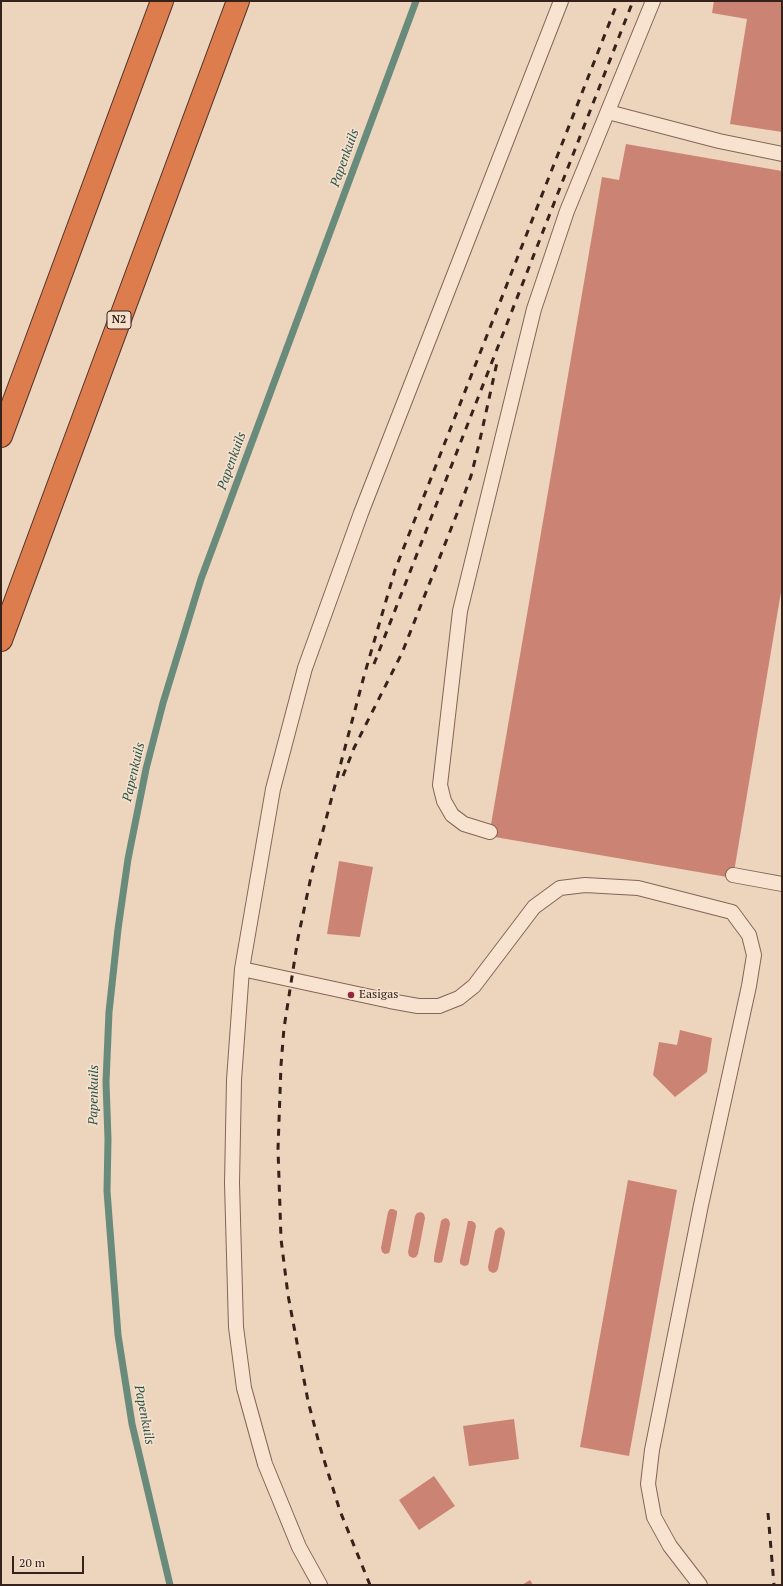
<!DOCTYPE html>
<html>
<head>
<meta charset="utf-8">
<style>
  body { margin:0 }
  #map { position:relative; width:783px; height:1586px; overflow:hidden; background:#edd4bd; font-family:"PT Serif",serif }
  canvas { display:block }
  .frame { position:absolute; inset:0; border:2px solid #34221b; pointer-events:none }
  .scale { position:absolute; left:12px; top:1556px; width:72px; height:18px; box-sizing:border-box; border:2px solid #34221b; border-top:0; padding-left:5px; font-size:12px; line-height:14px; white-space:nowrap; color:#34221b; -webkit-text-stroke:3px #f4e0cc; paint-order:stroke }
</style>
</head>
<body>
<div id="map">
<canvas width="783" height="1586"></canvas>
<div class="frame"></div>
<div class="scale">20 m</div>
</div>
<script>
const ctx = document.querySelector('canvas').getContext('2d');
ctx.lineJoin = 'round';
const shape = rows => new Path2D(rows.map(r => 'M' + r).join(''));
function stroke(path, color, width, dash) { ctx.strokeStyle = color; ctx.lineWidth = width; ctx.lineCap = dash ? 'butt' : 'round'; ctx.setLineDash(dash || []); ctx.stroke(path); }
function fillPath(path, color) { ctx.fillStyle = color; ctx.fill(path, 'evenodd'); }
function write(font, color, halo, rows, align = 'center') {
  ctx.font = font + ' "PT Serif",serif'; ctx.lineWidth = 3.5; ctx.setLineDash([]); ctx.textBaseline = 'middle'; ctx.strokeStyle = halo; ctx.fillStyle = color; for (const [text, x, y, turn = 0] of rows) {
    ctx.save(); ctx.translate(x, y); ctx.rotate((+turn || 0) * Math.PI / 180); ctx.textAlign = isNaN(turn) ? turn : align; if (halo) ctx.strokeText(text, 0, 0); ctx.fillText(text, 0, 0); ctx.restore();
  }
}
stroke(shape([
  [170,1585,132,1424,118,1335,107,1191,108,1139,106,1082,109,1012,118,929,128,859,146,769,163,703,201,579,416,1]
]), '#698b7b', 7);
fillPath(shape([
  [714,1,782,1,782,132,730,124,747,19,712,13],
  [626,144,782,171,782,586,733,878,489,836,602,177,619,180],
  [339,861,373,867,360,937,327,934],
  [680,1030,712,1038,707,1072,675,1097,653,1075,659,1042,677,1045],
  [628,1180,677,1190,629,1456,580,1447],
  [390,1209,393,1209,397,1211,397,1214,390,1250,389,1253,385,1254,382,1252,381,1248,388,1212],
  [421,1212,424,1214,425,1218,418,1254,416,1257,413,1258,409,1256,408,1252,415,1216,417,1213],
  [446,1218,449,1220,450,1224,443,1259,442,1262,439,1263,434,1262,434,1257,441,1221,443,1219],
  [468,1221,472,1221,475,1223,476,1226,469,1262,468,1265,464,1266,460,1264,460,1260],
  [501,1227,504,1230,505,1233,498,1269,496,1272,493,1273,489,1271,488,1267,495,1231,498,1228],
  [514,1419,519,1459,469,1466,463,1426],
  [434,1476,455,1506,419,1530,399,1500],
  [530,1580,533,1585,522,1585]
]), '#cb8473');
const lane = shape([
  [608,112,719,141,782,154],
  [490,832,464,824,452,815,444,801,440,785,460,611,534,309,567,211,653,1],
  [733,875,782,884],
  [242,969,390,1001,418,1006,439,1006,459,998,474,986,534,907,560,888,585,885,638,888,732,912,749,935,754,955,749,986,701,1205,652,1450,648,1484,654,1517,670,1546,700,1585],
  [320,1585,299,1547,265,1464,244,1388,236,1327,232,1183,234,1080,242,969,273,789,305,668,361,513,561,1]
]);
const highway = shape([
  [1,436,162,1],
  [1,640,238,1]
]);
stroke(lane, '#846557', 16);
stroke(highway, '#52352b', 24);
stroke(lane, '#f8e3d0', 14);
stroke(highway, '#dd7d4d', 22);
stroke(shape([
  [374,664,633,1],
  [343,776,354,748,402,653,460,506,471,476,479,444,498,358],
  [768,1513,774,1585],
  [370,1585,340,1511,320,1447,308,1401,288,1295,281,1239,278,1149,281,1065,284,1028,298,938,312,872,364,676,395,570,618,1]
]), '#34221b', 3, [7, 7]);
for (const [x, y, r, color] of [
  [351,995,4,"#922740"]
]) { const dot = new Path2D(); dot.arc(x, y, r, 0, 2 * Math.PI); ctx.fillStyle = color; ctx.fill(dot); stroke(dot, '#f4e0cc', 1.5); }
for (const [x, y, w] of [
  [119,320,24]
]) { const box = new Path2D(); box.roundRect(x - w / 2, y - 9, w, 18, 3); ctx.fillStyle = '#f4e0cc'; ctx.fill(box); stroke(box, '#34221b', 1); }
write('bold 11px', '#34221b', null, [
  ["N2",119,320]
]);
write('12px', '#34221b', '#f4e0cc', [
  ["Easigas",359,995]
], 'left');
write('italic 13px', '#2a5348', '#f4e0cc', [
  ["Papenkuils",345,158,-70],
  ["Papenkuils",232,461,-70],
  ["Papenkuils",134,772,-77],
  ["Papenkuils",94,1095,-89],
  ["Papenkuils",144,1415,79]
]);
</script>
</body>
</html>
